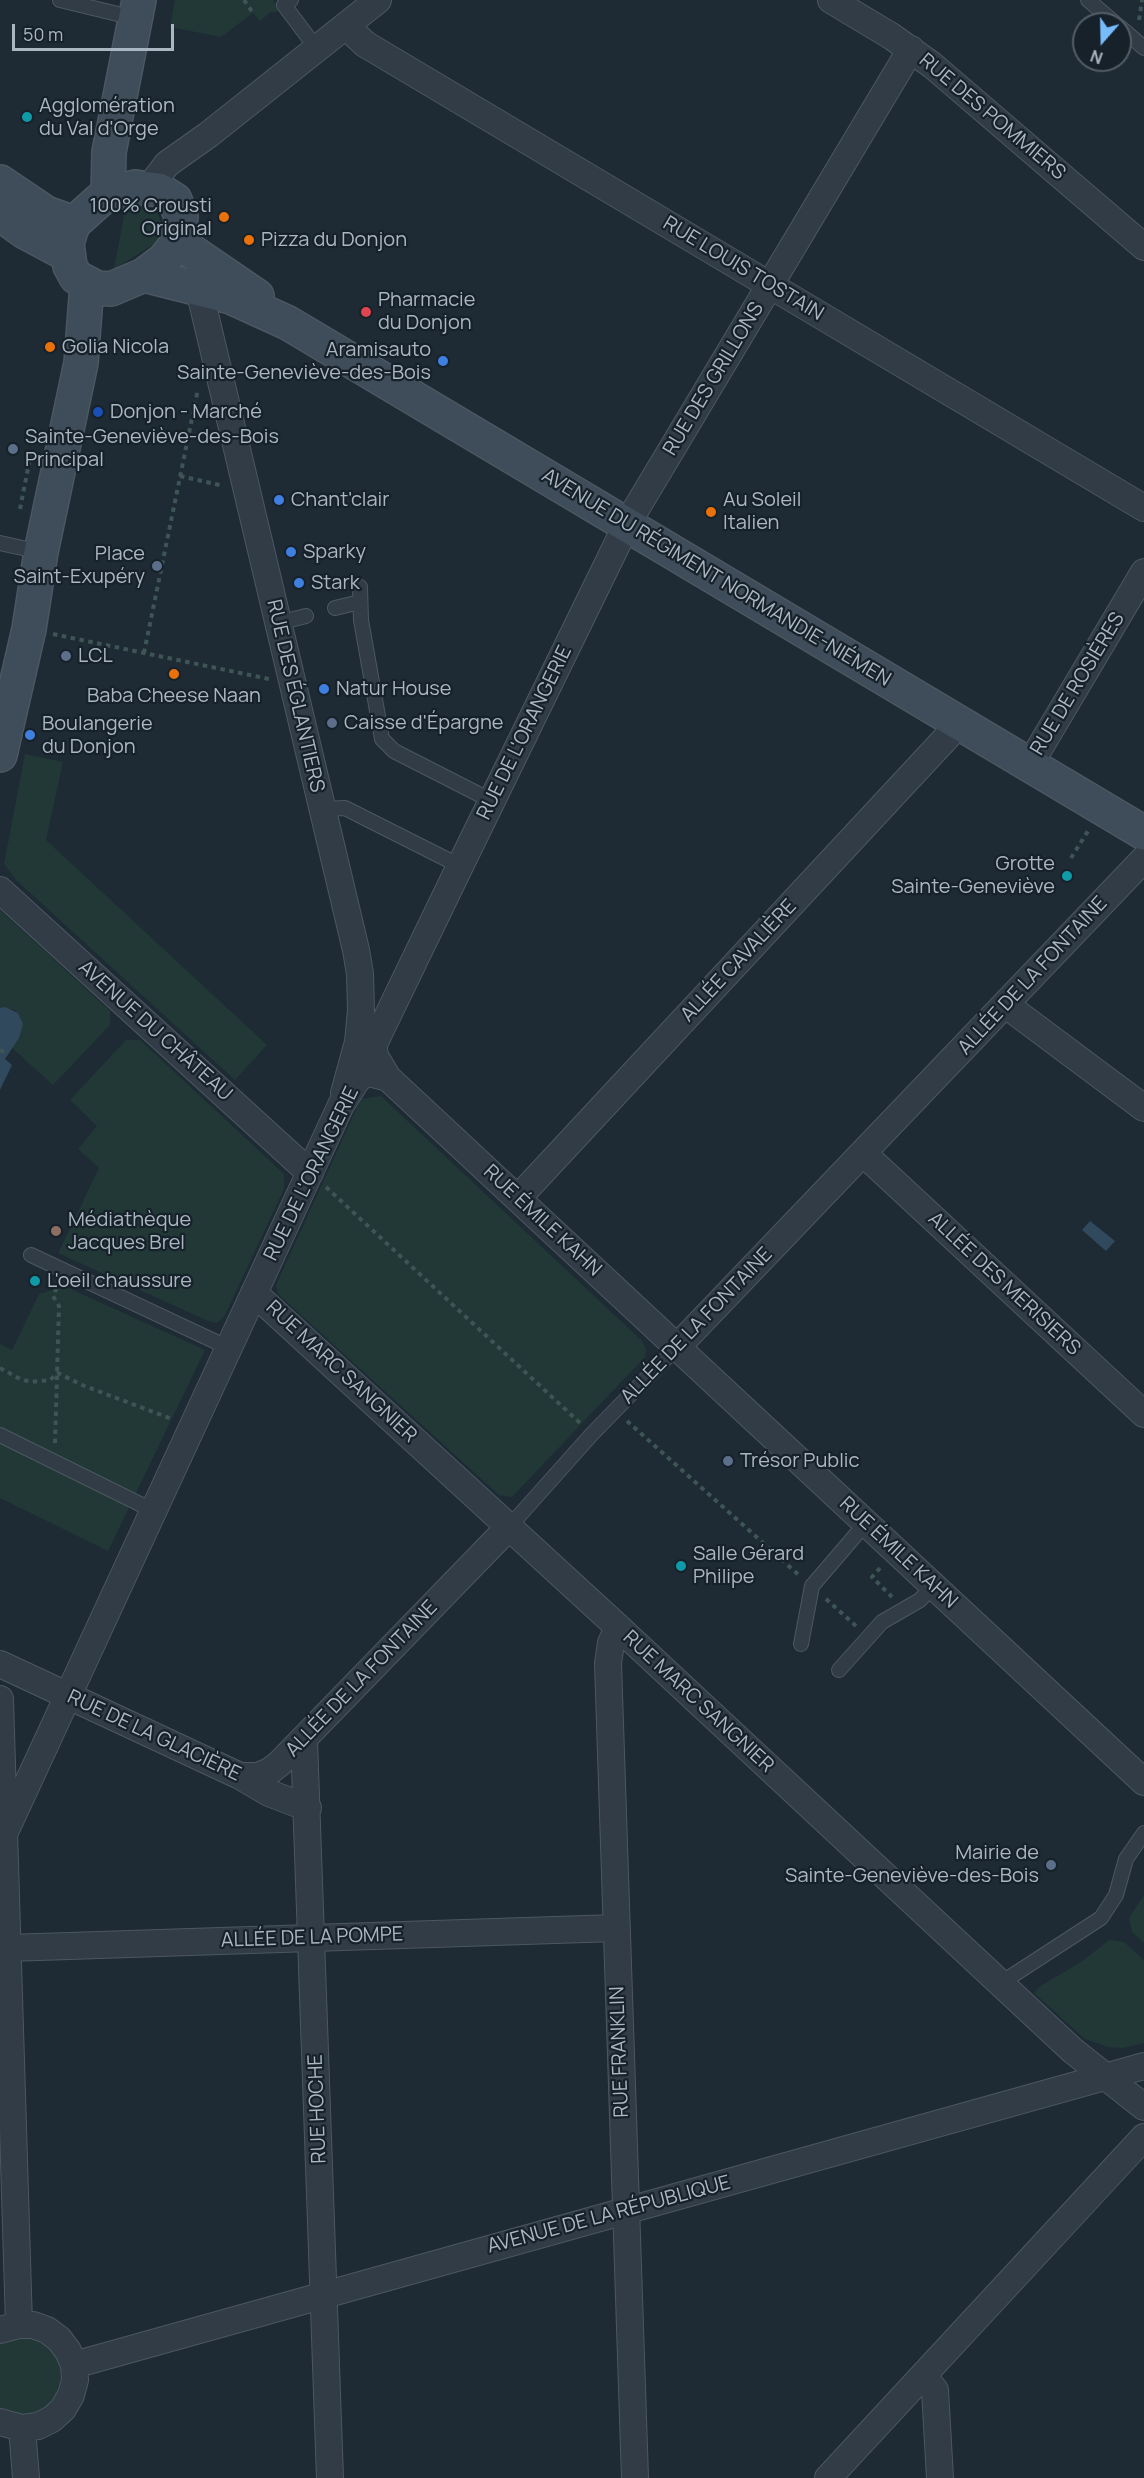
<!DOCTYPE html>
<html>
<head>
<meta charset="utf-8">
<style>
  body { margin:0 }
  #map { position:relative; width:1144px; height:2478px; overflow:hidden; background:#1e2b35; font-family:Manrope,sans-serif }
  canvas { display:block }
  .north { position:absolute; left:1072px; top:12px; width:60px; height:60px; box-sizing:border-box; background:#17212a; border:2px solid #525d67; border-radius:50%; rotate:200deg; font-size:16px; font-weight:700; line-height:24px; text-align:center; color:#aab7c3 }
  .north::after { content:''; display:block; margin:auto; width:21px; height:27px; background:#77bbfb; clip-path:polygon(50% 0,100% 100%,50% 72%,0 100%) }
  .scale { position:absolute; left:12px; top:24px; width:162px; height:27px; box-sizing:border-box; border:3px solid #aab7c3; border-top:0; padding-left:8px; font-size:18px; line-height:21px; white-space:nowrap; color:#aab7c3; -webkit-text-stroke:4px #17212a; paint-order:stroke }
</style>
</head>
<body>
<div id="map">
<canvas width="1144" height="2478"></canvas>
<div class="north">N</div>
<div class="scale">50 m</div>
</div>
<script>
const ctx = document.querySelector('canvas').getContext('2d');
ctx.lineJoin = 'round';
function fillPath(path, color) { ctx.fillStyle = color; ctx.fill(path, 'evenodd'); }
const shape = rows => new Path2D(rows.map(r => 'M' + r).join(''));
function stroke(path, color, width, dash) { ctx.strokeStyle = color; ctx.lineWidth = width; ctx.lineCap = dash ? 'butt' : 'round'; ctx.setLineDash(dash || []); ctx.stroke(path); }
function write(font, color, halo, rows, align = 'center') {
  ctx.font = font + ' Manrope,sans-serif'; ctx.lineWidth = 4.5; ctx.setLineDash([]); ctx.textBaseline = 'middle'; ctx.strokeStyle = halo; ctx.fillStyle = color; for (const [text, x, y, turn = 0] of rows) {
    ctx.save(); ctx.translate(x, y); ctx.rotate((+turn || 0) * Math.PI / 180); ctx.textAlign = isNaN(turn) ? turn : align; if (halo) ctx.strokeText(text, 0, 0); ctx.fillText(text, 0, 0); ctx.restore();
  }
}
fillPath(shape([
  [175,0,273,0,280,9,274,13,272,11,260,21,253,13,221,37,170,27],
  [135,204,148,206,156,211,162,224,160,237,156,243,114,269,125,210],
  [25,754,63,762,46,840,267,1045,235,1080,16,880,4,864],
  [0,910,110,1011,110,1025,53,1085,12,1048,19,1038,21,1018,15,1010,0,1008],
  [126,1040,140,1040,284,1174,284,1189,224,1317,217,1323,208,1321,58,1253,99,1168,78,1149,97,1126,70,1100],
  [381,1096,642,1341,646,1349,645,1357,512,1497,499,1495,278,1294,276,1285,361,1099],
  [64,1286,205,1350,108,1551,0,1498,0,1344,12,1350,39,1294],
  [1144,1895,1144,1943,1132,1932,1129,1918],
  [1109,1940,1124,1942,1144,1960,1144,2043,1123,2048,1108,2047,1085,2039,1034,1993,1039,1987,1084,1960],
  [24,2336,38,2339,48,2346,56,2357,60,2369,60,2382,56,2394,49,2404,38,2411,26,2415,13,2415,0,2409,0,2342]
]), '#213837');
fillPath(shape([
  [5,1007,18,1013,23,1024,19,1038,5,1059,12,1065,0,1090,0,1008],
  [1090,1221,1115,1241,1106,1251,1082,1230]
]), '#30495d');
const lane = shape([
  [60,0,134,18],
  [291,0,284,5,317,49],
  [1088,0,1116,24],
  [1120,27,1144,48],
  [0,543,41,552],
  [360,587,361,620,382,739,394,751,492,801],
  [335,608,360,602],
  [278,623,306,616],
  [322,809,345,808,460,866],
  [31,1255,229,1348],
  [0,1435,154,1511],
  [509,1527,592,1434,677,1347],
  [801,1644,812,1586,866,1523],
  [839,1670,882,1622,920,1600,933,1586],
  [1001,1983,1101,1918,1116,1895,1126,1859,1144,1833]
]);
const street = shape([
  [831,0,891,36,932,65,1144,247],
  [346,26,365,44,1144,508],
  [911,49,627,524,460,866,374,1044,374,1051,376,1058,388,1078,1144,1782],
  [149,188,167,164,208,135,378,0],
  [199,289,356,950,360,974,361,1010,358,1042,344,1093],
  [1030,764,1144,572],
  [0,890,310,1173],
  [1006,1005,1144,1108],
  [864,1154,1144,1414],
  [518,1198,960,723],
  [254,1293,618,1627,1072,2050,1144,2107],
  [677,1347,1144,859],
  [618,1627,611,1643,608,1663,635,2478],
  [0,1664,240,1776,269,1793,308,1808],
  [0,1699,19,2325],
  [304,1740,330,2478],
  [240,1776,258,1776,270,1771,280,1763,509,1527],
  [5,1832,341,1105,357,1080,363,1075,369,1073,388,1078],
  [8,1948,616,1928],
  [0,2330,19,2325,33,2325,47,2330,59,2339,68,2351,74,2365,75,2380,71,2395,63,2409,52,2419,38,2426,22,2428,0,2422],
  [74,2365,1144,2066],
  [923,2376,935,2390,940,2478],
  [22,2428,26,2478],
  [828,2478,1144,2137]
]);
const secondary = shape([
  [0,182,46,213,74,223],
  [135,187,159,190,175,200,181,217,178,242,164,260,144,275,111,289,97,288,76,277,70,266,67,244,70,233,74,223,102,198,135,187],
  [108,196,109,152,139,0],
  [0,214,25,232,68,255],
  [178,242,257,296],
  [144,275,231,297,288,323,1144,833],
  [0,755,29,629,41,552,81,363,87,284]
]);
stroke(lane, '#4c5761', 16);
stroke(street, '#4c5761', 28);
stroke(secondary, '#4c5761', 36);
stroke(shape([
  [244,0,253,13],
  [1139,20,1142,0],
  [180,476,224,486],
  [20,509,31,453],
  [53,634,269,679],
  [144,653,198,389],
  [1071,858,1088,831],
  [0,1050,8,1054],
  [326,1187,580,1423],
  [0,1368,20,1379,31,1382,50,1380,58,1373,82,1385,172,1419],
  [627,1421,800,1576],
  [55,1443,59,1306,53,1296,58,1285],
  [880,1568,872,1577,892,1597],
  [826,1599,856,1626]
]), '#3f5555', 4, [4.5, 4.5]);
stroke(lane, '#313c46', 14);
stroke(street, '#313c46', 26);
stroke(secondary, '#3f4c59', 33);
for (const [x, y, r, color] of [
  [27,117,6,"#0f9aa8"],
  [224,217,6,"#e8710a"],
  [249,240,6,"#e8710a"],
  [366,312,6,"#e0444e"],
  [50,347,6,"#e8710a"],
  [443,361,6,"#3f7fe0"],
  [98,412,6,"#1a4fb4"],
  [13,449,6,"#5c6f8a"],
  [279,500,6,"#3f7fe0"],
  [711,512,6,"#e8710a"],
  [291,552,6,"#3f7fe0"],
  [157,566,6,"#5c6f8a"],
  [299,583,6,"#3f7fe0"],
  [66,656,6,"#5c6f8a"],
  [174,674,6,"#e8710a"],
  [324,689,6,"#3f7fe0"],
  [332,723,6,"#5c6f8a"],
  [30,735,6,"#3f7fe0"],
  [1067,876,6,"#0f9aa8"],
  [56,1231,6,"#8d6e63"],
  [35,1281,6,"#0f9aa8"],
  [728,1461,6,"#5c6f8a"],
  [681,1566,6,"#0f9aa8"],
  [1051,1865,6,"#5c6f8a"]
]) { const dot = new Path2D(); dot.arc(x, y, r, 0, 2 * Math.PI); ctx.fillStyle = color; ctx.fill(dot); stroke(dot, '#17212a', 2); }
write('20px', '#aab7c3', '#17212a', [
  ["Agglomération",39,106],
  ["du Val d'Orge",39,129],
  ["100% Crousti",212,206,"right"],
  ["Original",212,229,"right"],
  ["Pizza du Donjon",261,240],
  ["Pharmacie",378,300],
  ["du Donjon",378,323],
  ["Golia Nicola",62,347],
  ["Aramisauto",431,350,"right"],
  ["Sainte-Geneviève-des-Bois",431,373,"right"],
  ["Donjon - Marché",110,412],
  ["Sainte-Geneviève-des-Bois",25,437],
  ["Principal",25,460],
  ["Chant'clair",291,500],
  ["Au Soleil",723,500],
  ["Italien",723,523],
  ["Sparky",303,552],
  ["Place",145,554,"right"],
  ["Saint-Exupéry",145,577,"right"],
  ["Stark",311,583],
  ["LCL",78,656],
  ["Natur House",336,689],
  ["Baba Cheese Naan",174,696,"center"],
  ["Caisse d'Épargne",344,723],
  ["Boulangerie",42,724],
  ["du Donjon",42,747],
  ["Grotte",1055,864,"right"],
  ["Sainte-Geneviève",1055,887,"right"],
  ["Médiathèque",68,1220],
  ["Jacques Brel",68,1243],
  ["L'oeil chaussure",47,1281],
  ["Trésor Public",740,1461],
  ["Salle Gérard",693,1554],
  ["Philipe",693,1577],
  ["Mairie de",1039,1853,"right"],
  ["Sainte-Geneviève-des-Bois",1039,1876,"right"]
], 'left');
write('20px', '#aab7c3', '#17212a', [
  ["RUE DES POMMIERS",992,117,40],
  ["RUE LOUIS TOSTAIN",743,269,31],
  ["RUE DES GRILLONS",714,379,-59],
  ["AVENUE DU RÉGIMENT NORMANDIE-NIÉMEN",716,578,31],
  ["RUE DE ROSIÈRES",1078,684,-59],
  ["RUE DES ÉGLANTIERS",295,696,77],
  ["RUE DE L'ORANGERIE",525,733,-64],
  ["ALLÉE CAVALIÈRE",739,961,-47],
  ["ALLÉE DE LA FONTAINE",1033,976,-47],
  ["AVENUE DU CHÂTEAU",155,1031,42],
  ["RUE DE L'ORANGERIE",312,1174,-64],
  ["RUE ÉMILE KAHN",542,1221,43],
  ["ALLÉE DES MERISIERS",1004,1284,43],
  ["ALLÉE DE LA FONTAINE",697,1326,-46],
  ["RUE MARC SANGNIER",341,1372,43],
  ["RUE ÉMILE KAHN",898,1553,43],
  ["ALLÉE DE LA FONTAINE",362,1679,-46],
  ["RUE MARC SANGNIER",698,1702,43],
  ["RUE DE LA GLACIÈRE",154,1736,25],
  ["ALLÉE DE LA POMPE",312,1938,-2],
  ["RUE FRANKLIN",620,2052,-92],
  ["RUE HOCHE",318,2109,-92],
  ["AVENUE DE LA RÉPUBLIQUE",609,2215,-15]
]);
</script>
</body>
</html>
